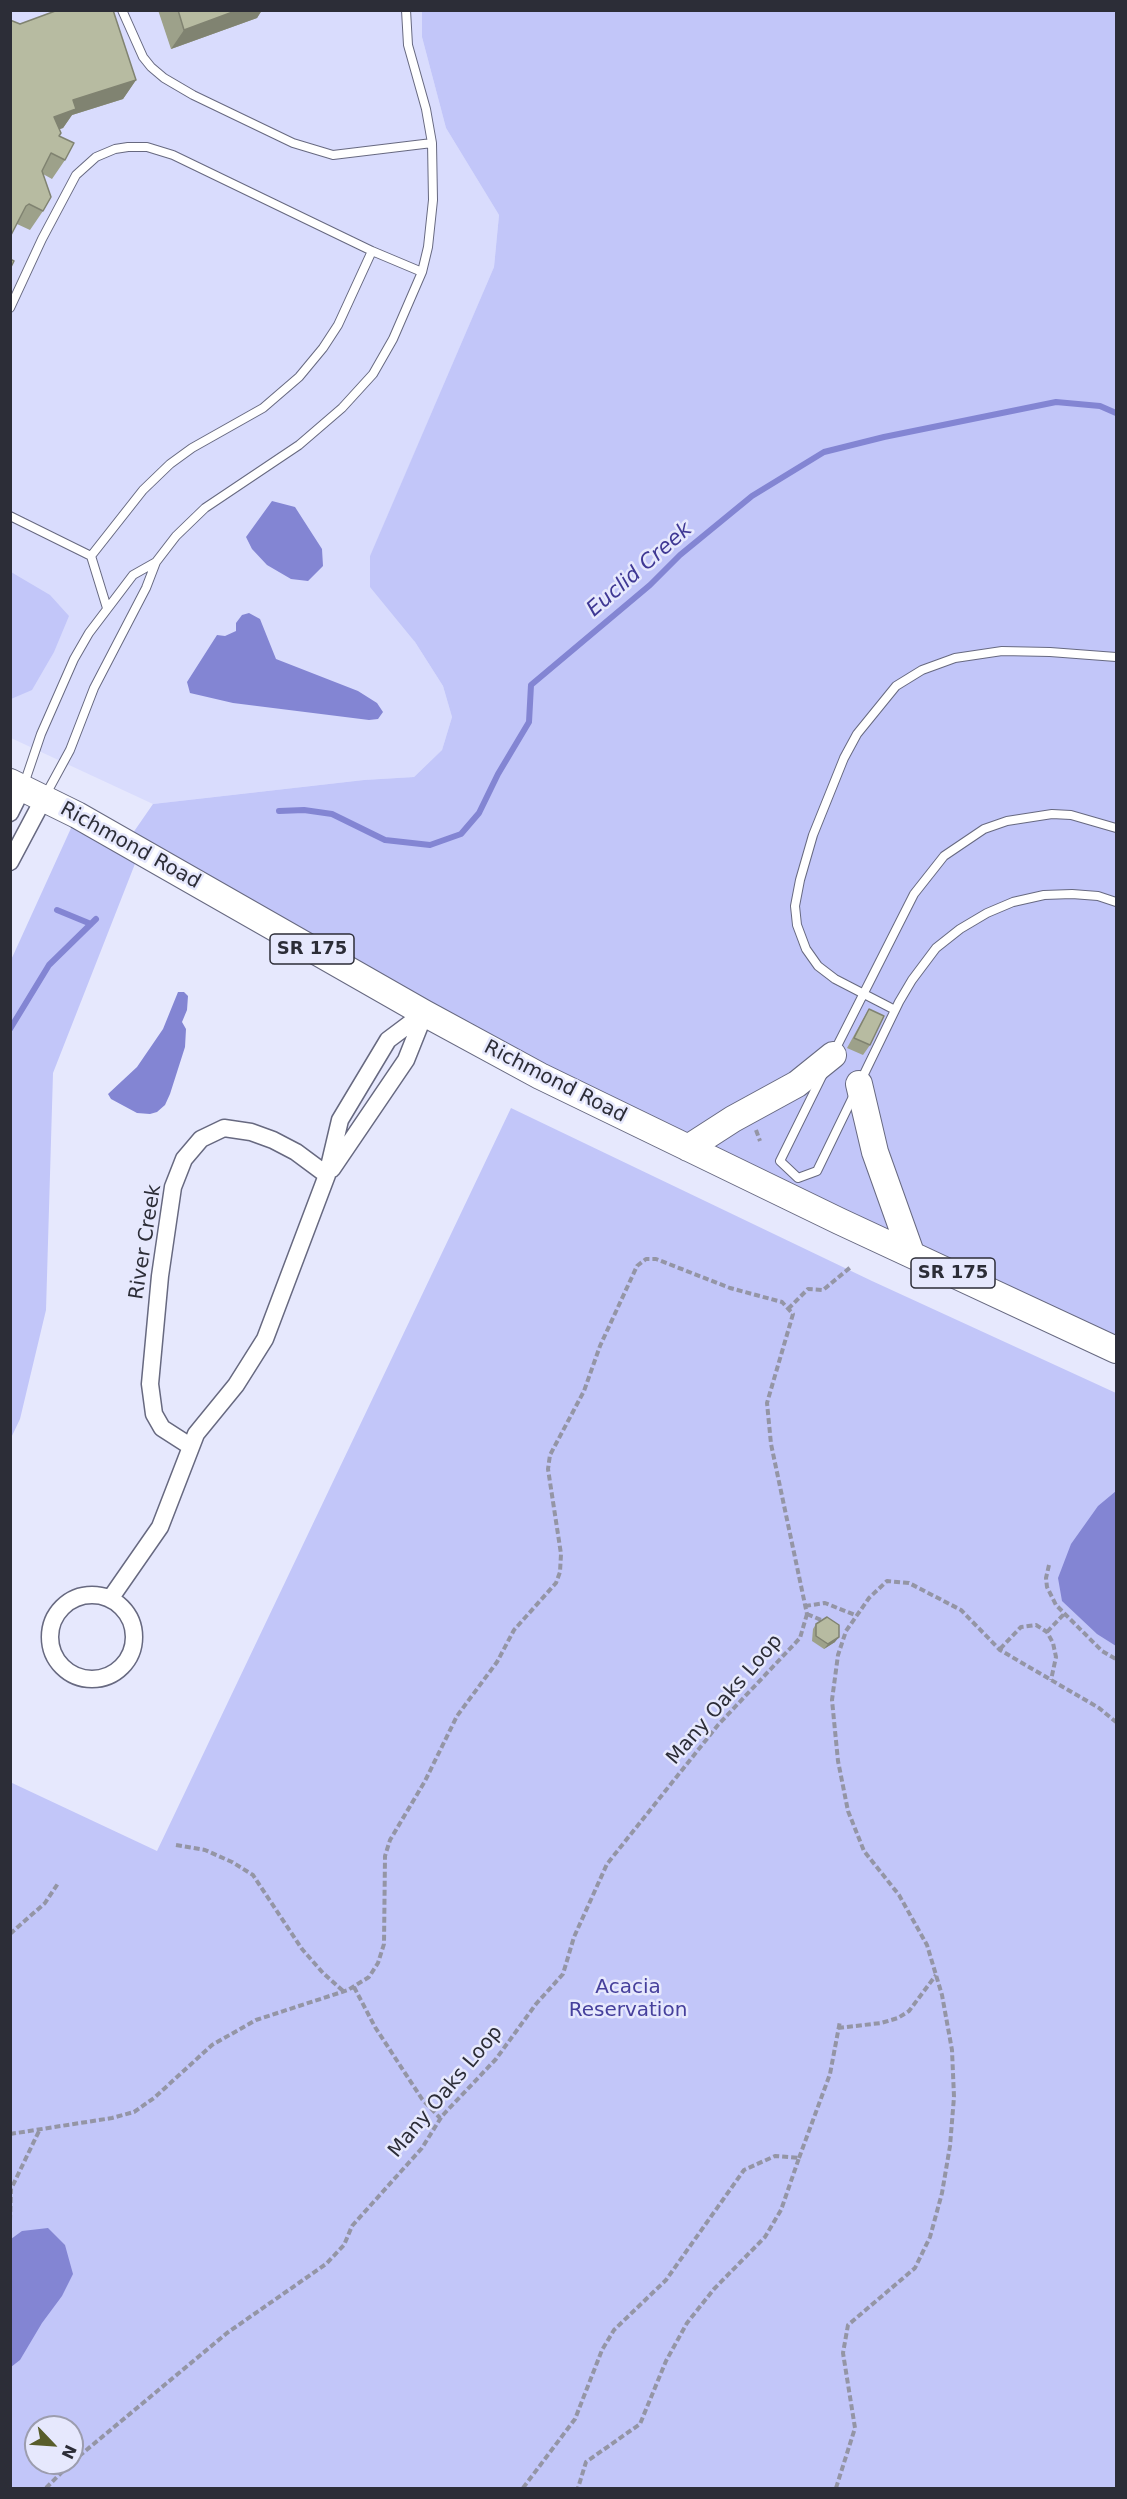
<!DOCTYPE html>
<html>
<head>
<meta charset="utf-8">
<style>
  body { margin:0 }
  #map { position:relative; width:1127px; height:2499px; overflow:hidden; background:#e6e8fd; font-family:"DejaVu Sans",sans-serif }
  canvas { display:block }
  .frame { position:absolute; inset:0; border:12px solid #2c2d37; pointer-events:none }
  .north { position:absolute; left:24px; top:2415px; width:60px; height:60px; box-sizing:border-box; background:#e6e8fd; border:2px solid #9c9dae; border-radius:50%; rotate:115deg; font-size:16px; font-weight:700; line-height:24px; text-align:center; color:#2c2d37 }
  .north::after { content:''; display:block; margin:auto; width:21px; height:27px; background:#585d2b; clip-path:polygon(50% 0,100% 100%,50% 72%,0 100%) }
</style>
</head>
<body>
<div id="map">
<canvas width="1127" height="2499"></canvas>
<div class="frame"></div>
<div class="north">N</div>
</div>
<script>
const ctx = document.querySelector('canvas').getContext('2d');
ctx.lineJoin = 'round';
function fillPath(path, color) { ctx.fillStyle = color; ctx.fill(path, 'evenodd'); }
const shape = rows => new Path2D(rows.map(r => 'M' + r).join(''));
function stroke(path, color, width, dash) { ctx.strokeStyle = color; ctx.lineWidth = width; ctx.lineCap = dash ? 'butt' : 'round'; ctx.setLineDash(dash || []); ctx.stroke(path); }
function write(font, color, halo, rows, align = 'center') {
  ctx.font = font + ' "DejaVu Sans",sans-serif'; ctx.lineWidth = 5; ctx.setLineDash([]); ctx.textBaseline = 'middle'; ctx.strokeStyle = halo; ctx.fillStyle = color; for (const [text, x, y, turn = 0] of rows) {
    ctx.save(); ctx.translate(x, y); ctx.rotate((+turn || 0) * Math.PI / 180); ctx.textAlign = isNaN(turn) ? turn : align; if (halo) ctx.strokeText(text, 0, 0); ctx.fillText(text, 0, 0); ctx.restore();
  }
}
fillPath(shape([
  [11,11,422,11,422,37,446,128,499,215,494,267,370,557,415,642,443,686,452,717,442,750,414,777,364,780,153,804,11,738]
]), '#d9dcfd');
fillPath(shape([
  [422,11,1116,11,1116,1350,839,1221,140,851,53,1073,46,1310,20,1419,11,1438,11,960,77,815,126,843,153,804,364,780,414,777,442,750,452,717,443,686,415,642,370,587,370,556,494,267,499,215,446,128,422,37],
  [11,572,50,595,69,616,54,652,32,690,11,699],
  [511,1108,872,1281,1116,1393,1116,2488,11,2488,10,1782,157,1851],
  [36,2427,72,2427,72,2463,36,2463]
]), '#c2c6f9');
fillPath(shape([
  [272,501,295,507,322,549,323,566,308,581,291,579,267,565,252,549,246,537],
  [249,613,260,619,276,659,358,691,377,703,383,712,378,719,369,720,233,703,190,693,187,682,217,635,225,636,236,631,236,623,242,615],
  [178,992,184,992,188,996,187,1010,182,1022,186,1029,185,1047,170,1094,165,1105,157,1112,150,1114,137,1113,111,1099,108,1094,137,1067,163,1029],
  [1116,1491,1116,1646,1097,1634,1062,1601,1058,1578,1071,1544,1098,1506],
  [48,2228,65,2245,73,2274,62,2296,42,2323,20,2360,11,2367,11,2239,22,2231]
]), '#8385d3');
stroke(shape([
  [279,811,304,810,332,814,385,840,430,845,461,834,479,813,498,774,529,722,531,685,650,585,680,555,752,496,824,452,884,437,1056,402,1100,406,1116,413],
  [57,910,91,924],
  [10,1029,49,965,96,919]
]), '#8385d3', 6);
const service = shape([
  [122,10,143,57,151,67,164,78,193,95,293,143,333,155,432,143,426,109,408,45,406,10],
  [10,308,42,239,76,175,96,157,115,149,128,147,147,147,173,155,372,251,422,272],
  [10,516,91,556,143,490,170,464,192,448,263,408,299,377,323,348,338,325,372,251],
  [91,556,107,608],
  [156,562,176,536,205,508,299,445,342,408,373,374,393,339,422,272,428,247,433,200,432,143],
  [23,787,41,734,74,659,89,633,133,575,156,562,146,588,94,688,70,750,45,796],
  [895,1010,835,979,818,966,806,949,797,925,795,906,800,880,813,835,844,758,857,734,896,686,922,670,955,658,1002,651,1050,652,1116,657],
  [834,1052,914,894,944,856,984,829,1007,821,1052,814,1071,815,1116,828],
  [823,1074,780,1161,798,1178,817,1171,899,1002,912,980,936,948,960,929,987,913,1013,902,1044,895,1072,894,1098,896,1116,902]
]);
const minor = shape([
  [10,813,23,787],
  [10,862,44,798],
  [332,1169,406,1060,424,1015],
  [190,1446,162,1428,154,1414,150,1384,160,1276,173,1187,184,1159,201,1139,224,1128,251,1132,273,1140,296,1152,327,1175],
  '50 1637a42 42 0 1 1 84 0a42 42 0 1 1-84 0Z',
  [110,1599,160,1527,196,1434,236,1385,265,1339,327,1175,340,1120,388,1040,424,1013]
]);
const primary = shape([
  [10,782,77,815,424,1013,540,1076,839,1221,1116,1350],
  [859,1084,875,1152,911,1253],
  [688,1148,733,1119,797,1084,833,1055]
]);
stroke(service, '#676980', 10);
stroke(minor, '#676980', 19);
stroke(primary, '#676980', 28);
stroke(shape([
  [756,1130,760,1141],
  [788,1309,808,1289,823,1290,852,1266],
  [1049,1565,1046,1578,1047,1587,1056,1605,1102,1651,1116,1659],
  [805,1606,825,1603,855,1615],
  [807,1614,826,1622],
  [1047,1632,1064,1614],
  [1000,1649,1021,1627,1036,1625,1047,1632,1053,1643,1056,1657,1051,1680],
  [176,1845,205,1850,232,1862,253,1875,302,1949,323,1973,343,1991],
  [10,1934,45,1903,59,1882],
  [354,1987,375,2027,422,2099,440,2118],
  [838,2028,881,2023,898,2018,909,2011,936,1975],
  [10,2134,112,2118,134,2112,154,2098,212,2045,256,2020,348,1990,369,1977,378,1963,384,1944,385,1856,390,1840,425,1781,457,1716,497,1662,514,1630,556,1583,560,1572,561,1554,548,1469,550,1455,584,1391,600,1346,637,1266,646,1259,656,1259,730,1288,782,1302,793,1314,767,1403,771,1444,807,1614],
  [799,2158,830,2074,840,2021],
  [10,2221,11,2189,40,2129],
  [72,2462,227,2333,326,2264,344,2245,352,2226,422,2148,442,2116,496,2059,536,2004,563,1974,574,1937,607,1864,718,1725,800,1638,807,1614],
  [46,2488,71,2463],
  [523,2488,575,2419,602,2350,614,2330,666,2280,744,2170,775,2156,799,2158,781,2210,765,2237,714,2289,687,2323,666,2361,640,2424,586,2462,578,2488],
  [836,2488,855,2428,843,2353,848,2325,915,2268,930,2237,942,2193,950,2146,954,2097,952,2050,942,1995,927,1945,899,1895,864,1851,848,1811,838,1761,832,1700,838,1655,846,1631,869,1598,887,1581,909,1583,961,1610,1000,1650,1099,1708,1116,1722]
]), '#9495a5', 4, [6, 3]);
stroke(service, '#fff', 8);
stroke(minor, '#fff', 16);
stroke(primary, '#fff', 26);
fillPath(shape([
  [158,10,262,10,257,18,171,49],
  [10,20,136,80,123,99,72,115,63,128,59,129,59,136,65,160,52,179,43,174,43,211,30,230,17,224],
  [869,1009,870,1045,863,1055,847,1048,863,1019],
  [816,1624,835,1642,824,1649,812,1641,813,1629]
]), '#9da18a');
fillPath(shape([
  [238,10,262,10,257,18,171,49,184,30],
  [136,80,123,99,72,115,63,128,40,136,54,117,73,100],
  [839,1637,835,1642,824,1649,828,1644]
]), '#808371');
const building = shape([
  [58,10,113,10,136,80,73,100,76,109,54,117,61,133,59,136,74,143,65,160,51,153,42,171,51,197,43,211,29,204,26,206,10,237,10,20,20,24,58,10],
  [178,10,238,10,184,30,178,10],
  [10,259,14,261,10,269,10,259],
  [869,1009,884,1016,870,1045,854,1038,869,1009],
  [827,1617,839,1625,839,1637,828,1644,816,1636,816,1624,827,1617]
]);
fillPath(building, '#b7bba1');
stroke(building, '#808371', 1.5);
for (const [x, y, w] of [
  [312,949,84],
  [953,1273,84]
]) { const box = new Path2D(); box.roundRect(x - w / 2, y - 15, w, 30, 4.5); ctx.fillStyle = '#e6e8fd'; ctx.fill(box); stroke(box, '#2c2d37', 1.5); }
write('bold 18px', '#2c2d37', null, [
  ["SR 175",312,949],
  ["SR 175",953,1273]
]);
write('20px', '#2c2d37', '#e6e8fd', [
  ["Richmond Road",130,846,29],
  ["Richmond Road",555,1082,27],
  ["River Creek",146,1242,-81],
  ["Many Oaks Loop",725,1700,-49],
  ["Many Oaks Loop",446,2092,-50]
]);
write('20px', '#46409c', '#e6e8fd', [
  ["Acacia",628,1988],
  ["Reservation",628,2011]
]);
write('italic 21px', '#3f3894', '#e6e8fd', [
  ["Euclid Creek",640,570,-41]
]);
</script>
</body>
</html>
